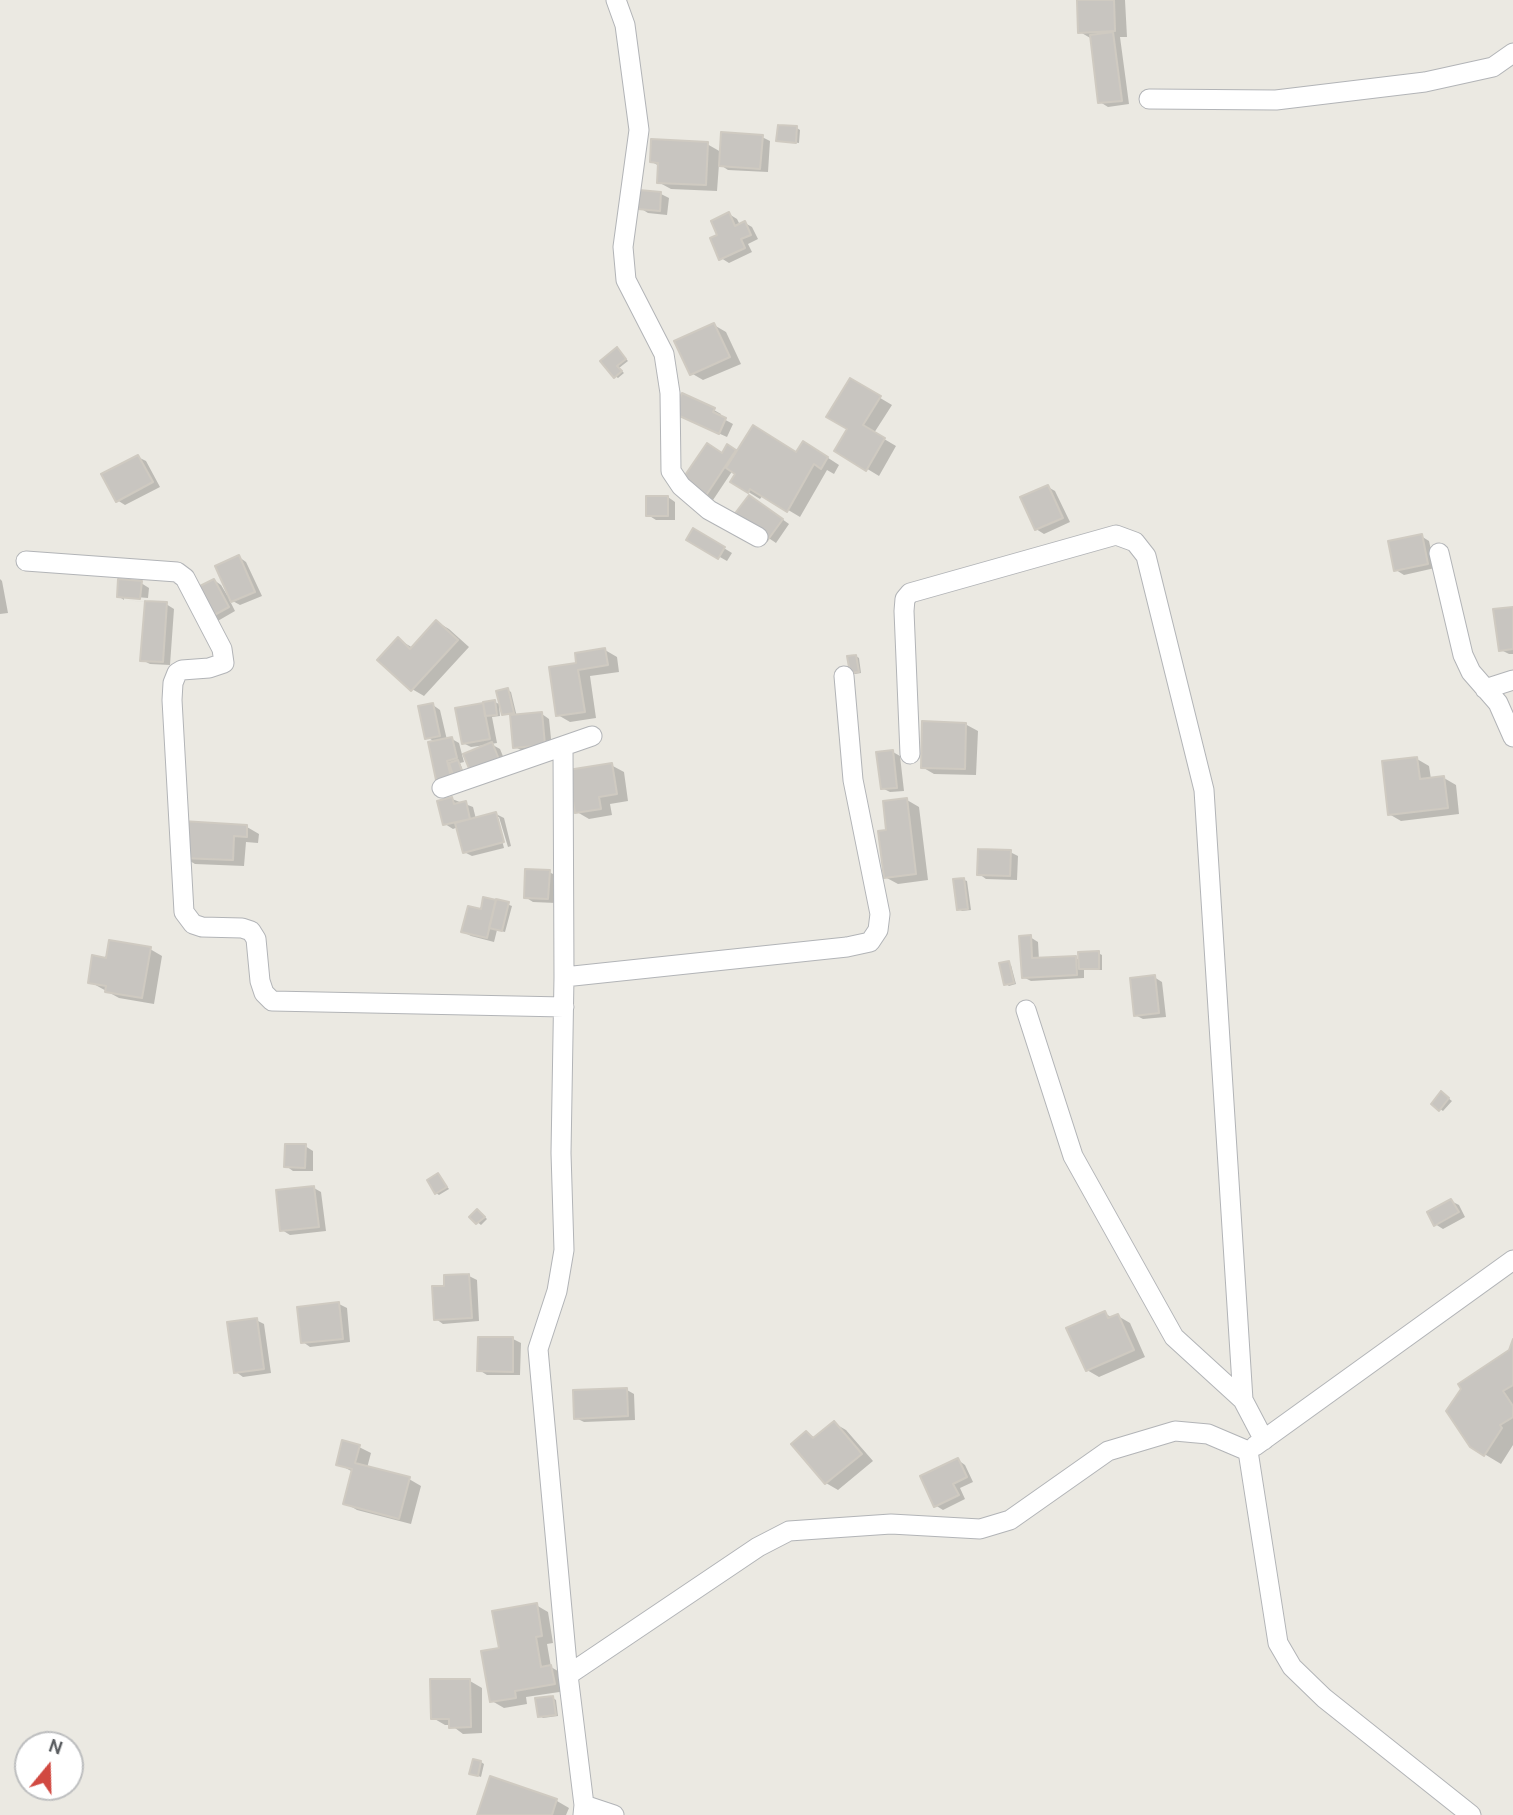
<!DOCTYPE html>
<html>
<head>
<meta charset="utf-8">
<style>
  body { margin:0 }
  #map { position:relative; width:1513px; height:1815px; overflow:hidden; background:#ebe9e2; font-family:Overpass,sans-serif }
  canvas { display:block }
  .north { position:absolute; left:14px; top:1731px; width:70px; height:70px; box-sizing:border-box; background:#fff; border:2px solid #bdbebf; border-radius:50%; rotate:19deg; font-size:19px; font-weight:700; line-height:28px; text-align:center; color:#5a5d60 }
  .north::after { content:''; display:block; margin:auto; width:24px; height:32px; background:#d14941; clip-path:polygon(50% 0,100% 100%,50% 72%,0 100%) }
</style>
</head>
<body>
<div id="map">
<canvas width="1513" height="1815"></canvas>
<div class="north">N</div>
</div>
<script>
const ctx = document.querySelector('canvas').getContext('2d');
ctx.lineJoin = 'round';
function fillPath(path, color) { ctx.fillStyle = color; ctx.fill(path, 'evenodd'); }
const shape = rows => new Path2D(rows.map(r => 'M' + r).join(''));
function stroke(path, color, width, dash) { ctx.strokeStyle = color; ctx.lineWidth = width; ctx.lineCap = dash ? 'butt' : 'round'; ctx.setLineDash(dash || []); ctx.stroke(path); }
fillPath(shape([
  [1079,0,1125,0,1127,37,1120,37,1129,104,1108,107,1100,102,1092,39,1080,32],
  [797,128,800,130,799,143,778,140],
  [762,137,770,141,768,172,728,170,719,164,717,191,671,189,658,182,659,166,652,162,707,144,721,152],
  [661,194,669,198,667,215,648,213,640,208],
  [729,214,737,219,740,225,745,223,752,227,758,239,748,244,752,252,729,263,721,258,720,236],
  [714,325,726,332,741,364,703,380,691,373],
  [617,349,628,361,619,368,624,373,618,378,615,376],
  [850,380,892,405,874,433,896,446,879,476,836,450,849,429],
  [714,410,721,414,720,417,733,424,727,437,682,417],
  [728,447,738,453,797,454,816,450,839,465,834,474,827,470,800,517,763,495,760,499,732,482,738,473,733,470,713,500,705,496],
  [138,457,146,461,160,487,125,505,117,500],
  [1048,487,1055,491,1070,522,1044,534,1036,529],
  [668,497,675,502,675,520,656,520,648,515],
  [757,501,789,524,776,543,736,516],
  [694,530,732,553,727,561,688,539],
  [1421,536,1429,541,1435,568,1404,575,1396,570],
  [239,557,246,562,262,596,240,605,229,599,235,611,216,622,208,617,214,580,221,585,227,595,229,594],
  [0,579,2,581,8,613,0,614],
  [141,583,149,588,148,598,124,596,124,600,118,596],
  [124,600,166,604,174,609,170,665,150,664,142,660,146,602],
  [1513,608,1513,654,1509,654,1501,650],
  [437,622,449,629,469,647,424,696,412,689,398,639,413,648],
  [605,650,617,657,619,672,590,676,596,718,570,722,558,715,578,664],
  [856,656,859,658,861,673,855,674,851,672],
  [508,690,511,692,517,717,542,714,549,719,552,748,523,751,515,747,512,715,503,714],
  [495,702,499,704,500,716,492,717,497,743,491,744,500,749,507,766,480,777,486,745,471,747,463,743,483,705,486,706],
  [433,705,440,710,447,740,452,739,459,743,464,762,460,763,464,773,446,783,435,742,427,737],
  [965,724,978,731,976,775,934,774,922,767],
  [893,752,900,756,904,791,890,792,882,788],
  [1417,759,1429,766,1431,779,1444,778,1456,785,1459,814,1401,821,1389,814],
  [611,765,624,772,628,801,610,804,612,815,589,819,577,812],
  [452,799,473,807,476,819,496,814,504,818,511,846,508,847,499,817,496,817,504,848,472,856,464,852,458,827,453,829,445,824],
  [907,800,919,807,928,880,898,884,885,877,888,832],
  [247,827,259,834,258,843,246,842,244,866,195,864,183,857],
  [1010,852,1018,856,1017,880,986,879,979,874],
  [549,872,557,876,556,903,533,902,525,897],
  [964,880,967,881,971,910,962,911,959,909],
  [498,901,512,906,505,932,497,930,494,942,471,936,463,932,482,911],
  [1030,937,1038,942,1039,960,1076,958,1081,961,1098,953,1102,955,1102,970,1084,970,1084,978,1031,981,1023,977],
  [150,949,162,956,154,1004,119,998,90,982,108,960],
  [1008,963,1011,965,1016,984,1009,986,1006,984],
  [1154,977,1162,982,1166,1017,1143,1019,1135,1015],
  [1444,1095,1452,1101,1443,1111,1433,1104],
  [305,1146,313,1151,313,1171,293,1171,286,1166],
  [438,1175,449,1189,439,1195,436,1193],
  [314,1188,321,1192,326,1231,290,1235,282,1230],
  [1451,1201,1459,1205,1465,1217,1443,1229,1435,1224],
  [478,1211,487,1219,481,1225,471,1217],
  [469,1276,477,1280,479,1321,443,1324,436,1319],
  [339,1304,347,1308,350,1342,310,1347,303,1342],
  [1104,1313,1113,1318,1118,1316,1130,1323,1145,1357,1099,1377,1087,1370],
  [256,1320,264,1324,271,1373,243,1377,236,1372],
  [513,1339,521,1343,520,1375,487,1375,479,1370],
  [1513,1348,1513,1445,1501,1464,1471,1446],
  [627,1390,634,1394,635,1420,584,1422,576,1418],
  [834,1423,846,1430,873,1461,838,1490,826,1483,806,1433,816,1438],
  [359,1447,371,1453,367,1468,409,1479,421,1486,411,1524,357,1510,345,1503,353,1472,338,1464],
  [958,1460,965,1465,973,1482,960,1488,965,1499,943,1510,935,1505],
  [536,1605,548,1612,553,1643,547,1644,551,1667,563,1674,566,1691,526,1697,527,1704,504,1708,492,1701,501,1650],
  [470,1681,482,1688,482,1733,463,1734,451,1725,445,1725,433,1718],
  [553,1698,556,1700,558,1716,543,1718,540,1716],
  [481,1762,484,1764,481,1777,471,1773],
  [492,1778,557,1801,569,1808,566,1815,479,1815]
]), '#0003');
const building = shape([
  [1077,0,1114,0,1115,31,1078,33,1077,0],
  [1113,32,1122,101,1098,103,1090,35,1113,32],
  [778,125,797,126,796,143,776,141,778,125],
  [721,132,763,135,760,169,719,166,721,132],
  [651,139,708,142,706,185,657,183,658,163,650,162,651,139],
  [639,190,661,192,660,211,638,209,639,190],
  [729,212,735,226,745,221,751,235,741,239,745,248,719,260,710,238,717,235,711,221,729,212],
  [714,323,730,357,690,375,674,341,714,323],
  [617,347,626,359,617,366,622,371,614,378,600,361,617,347],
  [850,378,881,396,863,425,885,438,866,471,834,451,847,429,826,417,850,378],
  [682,393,715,408,713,412,726,418,719,434,673,413,682,393],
  [753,425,796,452,803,441,828,457,821,469,814,464,787,512,750,489,748,493,730,482,735,474,726,468,753,425],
  [707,443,722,453,727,444,736,450,705,497,681,481,707,443],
  [138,455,153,482,116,502,101,474,138,455],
  [1048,485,1063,518,1035,530,1020,497,1048,485],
  [749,495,783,519,767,541,733,516,749,495],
  [646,496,668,496,668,516,646,516,646,496],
  [693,528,725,547,718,559,686,540,693,528],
  [1422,534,1428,564,1394,571,1388,541,1422,534],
  [239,555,255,592,231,602,215,566,239,555],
  [118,579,142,581,140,599,117,597,118,579],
  [214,579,229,607,207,619,192,590,214,579],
  [145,601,167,602,163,662,140,661,145,601],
  [1513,607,1513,649,1499,651,1493,609,1513,607],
  [436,620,458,640,411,691,377,660,398,637,410,649,436,620],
  [605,648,608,665,578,670,585,712,556,716,549,667,576,663,575,653,605,648],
  [856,655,859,672,850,673,847,656,856,655],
  [508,688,514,713,502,715,496,691,508,688],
  [495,700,497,715,485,716,483,702,495,700],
  [433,703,440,736,425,739,418,706,433,703],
  [483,703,490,739,462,744,455,708,483,703],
  [542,712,545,745,513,748,510,715,542,712],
  [922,721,966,723,965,769,921,768,922,721],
  [452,737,457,758,447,761,451,777,436,780,428,742,452,737],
  [492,742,500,762,471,773,463,754,492,742],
  [893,750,897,788,881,789,876,752,893,750],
  [1417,757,1420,779,1444,776,1448,808,1388,815,1382,761,1417,757],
  [458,760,462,771,453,775,449,763,458,760],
  [612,763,617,794,599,797,601,809,575,813,568,770,612,763],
  [452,797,454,804,466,801,470,819,443,825,437,801,452,797],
  [907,798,916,874,884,878,878,831,886,830,883,801,907,798],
  [496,812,504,842,463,853,455,823,496,812],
  [182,821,247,825,247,837,234,836,233,860,181,858,182,821],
  [978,849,1011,850,1010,876,977,875,978,849],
  [525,869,550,870,548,899,524,898,525,869],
  [964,878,968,909,957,910,953,879,964,878],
  [483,897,496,900,487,938,461,932,468,906,481,909,483,897],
  [496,899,509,902,502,931,489,928,496,899],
  [1031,935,1032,958,1076,956,1077,975,1022,978,1019,936,1031,935],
  [109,940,151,947,142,998,105,992,106,986,88,983,92,955,106,958,109,940],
  [1099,951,1099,969,1079,969,1078,952,1099,951],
  [1009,961,1014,983,1004,985,999,963,1009,961],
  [1155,975,1159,1013,1134,1016,1130,978,1155,975],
  [1441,1091,1449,1098,1439,1111,1431,1104,1441,1091],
  [285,1144,306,1144,305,1168,284,1167,285,1144],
  [438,1173,447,1187,435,1194,427,1180,438,1173],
  [314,1186,319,1227,280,1231,276,1190,314,1186],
  [1451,1199,1459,1212,1434,1226,1427,1212,1451,1199],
  [477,1209,485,1217,476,1224,469,1217,477,1209],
  [469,1274,472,1318,434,1320,432,1286,444,1286,444,1275,469,1274],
  [339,1302,343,1339,301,1343,297,1307,339,1302],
  [1105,1311,1108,1318,1118,1314,1134,1350,1086,1371,1066,1328,1105,1311],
  [257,1318,264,1369,234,1373,227,1322,257,1318],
  [478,1337,513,1337,513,1372,477,1371,478,1337],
  [1513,1339,1513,1385,1503,1391,1513,1406,1513,1417,1500,1425,1502,1428,1484,1456,1470,1447,1446,1411,1461,1389,1458,1384,1509,1350,1513,1339],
  [627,1388,628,1416,574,1419,573,1390,627,1388],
  [834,1421,862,1454,825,1484,791,1444,806,1431,813,1438,834,1421],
  [342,1440,360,1445,355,1463,410,1477,399,1519,343,1504,352,1469,336,1465,342,1440],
  [958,1458,967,1477,953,1484,959,1495,934,1507,920,1476,958,1458],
  [537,1603,542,1636,536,1637,541,1667,551,1665,555,1684,515,1691,516,1698,490,1702,481,1651,499,1648,492,1611,537,1603],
  [430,1679,470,1679,471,1727,449,1728,449,1719,431,1719,430,1679],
  [553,1696,556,1715,538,1717,535,1698,553,1696],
  [473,1759,481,1761,478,1776,469,1774,473,1759],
  [490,1776,557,1799,552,1815,477,1815,490,1776]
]);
fillPath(building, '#c8c5c0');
stroke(building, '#cfcac1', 2);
const minor = shape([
  [616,0,625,25,639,130,623,247,626,280,664,354,670,393,671,471,681,486,709,510,758,537],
  [1149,99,1276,100,1425,82,1493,67,1513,53],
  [1439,553,1463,655,1471,672,1498,703,1513,737],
  [26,561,177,572,185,578,222,649,224,663,209,668,182,670,177,673,173,683,172,700,184,912,193,924,202,927,242,928,251,931,256,939,260,981,264,993,272,1001,564,1007],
  [1485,689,1513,680],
  [563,746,564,977,561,1153,564,1250,557,1291,538,1349,568,1675,584,1805,583,1815],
  [910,754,904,611,905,599,910,593,1116,535,1135,542,1146,556,1204,790,1243,1400],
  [442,788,592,736],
  [564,977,847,947,870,942,878,930,880,914,853,780,844,676],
  [1026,1010,1073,1156,1174,1337,1243,1400,1264,1440],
  [1255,1446,1513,1260],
  [568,1675,758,1547,789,1531,891,1524,980,1529,1010,1520,1108,1451,1175,1431,1208,1434,1248,1451,1278,1643,1292,1667,1324,1698,1471,1815],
  [584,1805,614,1815]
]);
stroke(minor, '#b2b4b7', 21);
stroke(minor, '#fff', 19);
</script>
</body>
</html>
